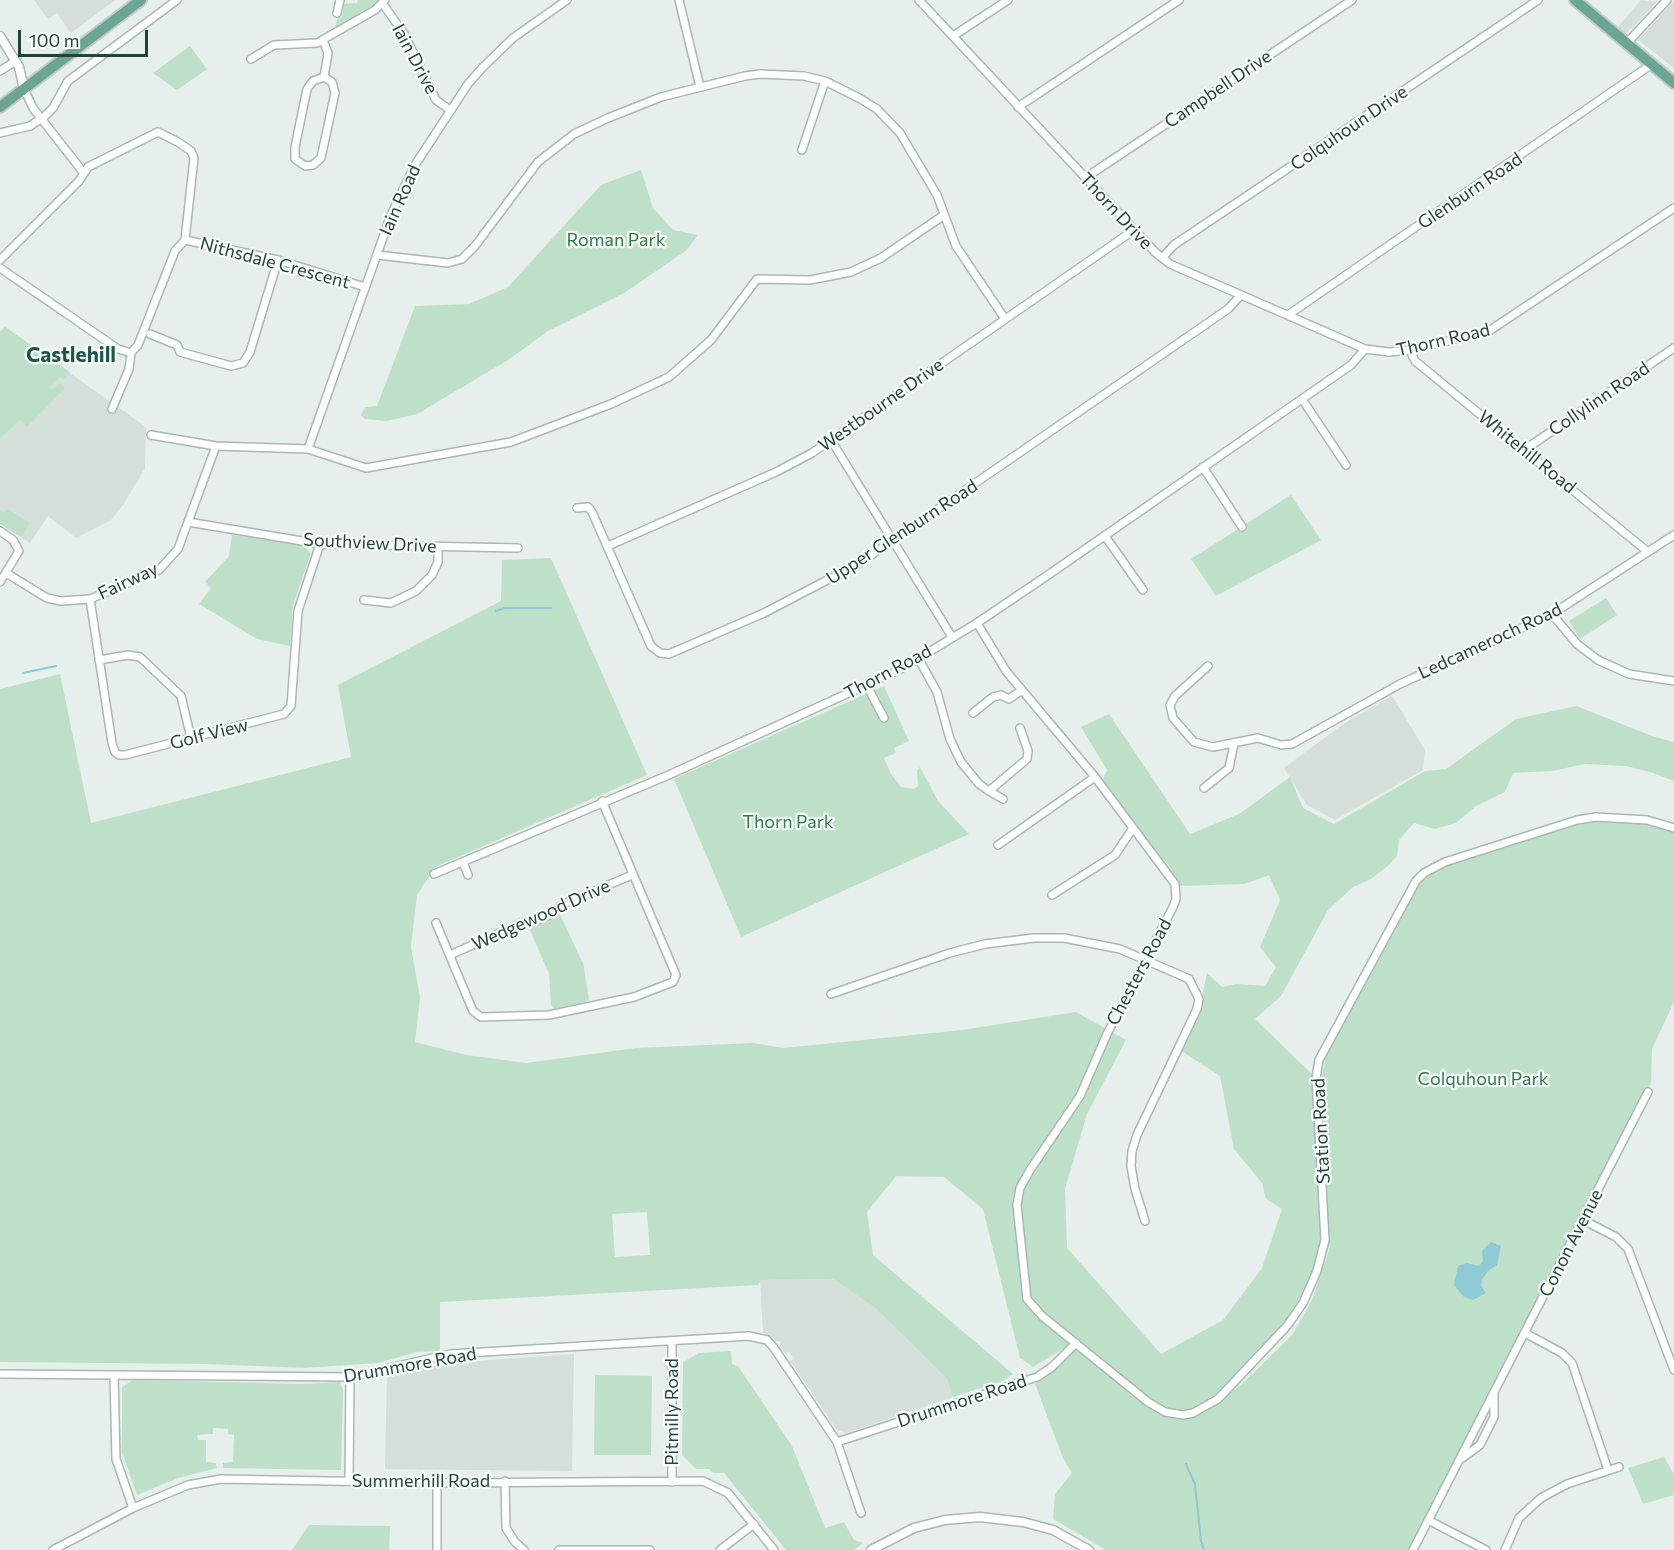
<!DOCTYPE html>
<html>
<head>
<meta charset="utf-8">
<style>
  body { margin:0 }
  #map { position:relative; width:1674px; height:1550px; overflow:hidden; background:#e6efeb; font-family:Commissioner,sans-serif }
  canvas { display:block }
  .scale { position:absolute; left:18px; top:30px; width:130px; height:27px; box-sizing:border-box; border:3px solid #24423a; border-top:0; padding-left:8px; font-size:18px; line-height:21px; white-space:nowrap; color:#24423a; -webkit-text-stroke:4px #f7fbf9; paint-order:stroke }
</style>
</head>
<body>
<div id="map">
<canvas width="1674" height="1550"></canvas>
<div class="scale">100 m</div>
</div>
<script>
const ctx = document.querySelector('canvas').getContext('2d');
ctx.lineJoin = 'round';
function fillPath(path, color) { ctx.fillStyle = color; ctx.fill(path, 'evenodd'); }
const shape = rows => new Path2D(rows.map(r => 'M' + r).join(''));
function stroke(path, color, width, dash) { ctx.strokeStyle = color; ctx.lineWidth = width; ctx.lineCap = dash ? 'butt' : 'round'; ctx.setLineDash(dash || []); ctx.stroke(path); }
function write(font, color, halo, rows, align = 'center') {
  ctx.font = font + ' Commissioner,sans-serif'; ctx.lineWidth = 4.5; ctx.setLineDash([]); ctx.textBaseline = 'middle'; ctx.strokeStyle = halo; ctx.fillStyle = color; for (const [text, x, y, turn = 0] of rows) {
    ctx.save(); ctx.translate(x, y); ctx.rotate((+turn || 0) * Math.PI / 180); ctx.textAlign = isNaN(turn) ? turn : align; if (halo) ctx.strokeText(text, 0, 0); ctx.fillText(text, 0, 0); ctx.restore();
  }
}
fillPath(shape([
  [34,0,115,0,71,33,57,13,48,19],
  [1641,0,1657,2,1626,34,1618,27],
  [1674,1,1674,68,1638,40],
  [5,327,146,427,145,468,123,505,111,520,76,538,48,516,30,543,0,524,0,332],
  [1392,696,1425,750,1423,770,1335,820,1307,805,1284,768,1343,724],
  [833,1279,875,1308,912,1344,947,1379,953,1397,846,1433,837,1430,790,1361,793,1358,789,1352,786,1354,779,1345,782,1341,776,1341,763,1332,760,1280],
  [574,1354,572,1471,385,1469,387,1374,450,1363]
]), '#d4dfda');
fillPath(shape([
  [358,0,381,0,335,29,338,17,342,17,344,4,357,3],
  [190,46,207,69,177,90,153,73],
  [641,170,653,208,673,230,698,235,687,250,624,293,548,331,508,360,417,414,387,421,365,419,361,415,365,407,377,406,415,306,469,304,508,287,601,185],
  [5,327,70,372,63,379,60,377,49,387,52,390,60,383,65,388,27,427,20,420,0,438,0,332],
  [1291,495,1321,540,1216,596,1191,559],
  [8,509,30,523,21,537,0,524,0,510,3,512],
  [232,535,302,545,311,553,293,605,290,646,257,639,199,604,211,588,205,582,229,556],
  [551,558,647,775,435,867,417,895,411,947,420,997,415,1042,467,1055,526,1063,636,1048,753,1043,783,1048,962,1030,1076,1012,1126,1040,1087,1114,1065,1189,1067,1248,1161,1354,1223,1320,1262,1268,1282,1209,1266,1199,1262,1183,1234,1149,1220,1076,1180,1050,1201,1002,1207,973,1222,987,1236,984,1265,986,1276,967,1260,947,1280,900,1269,875,1245,884,1177,886,1168,864,1141,837,1101,785,1107,770,1081,727,1109,714,1190,834,1239,814,1290,777,1303,808,1334,824,1425,771,1446,769,1516,719,1576,706,1652,736,1674,742,1674,781,1653,773,1626,766,1585,764,1552,771,1513,773,1505,792,1476,806,1456,823,1435,829,1414,823,1399,840,1397,856,1389,865,1371,879,1353,887,1328,910,1281,996,1255,1019,1316,1078,1325,1143,1321,1080,1326,1057,1412,894,1424,876,1454,863,1577,825,1596,822,1646,824,1674,833,1674,1002,1652,1049,1651,1083,1409,1550,1106,1550,1053,1519,1055,1494,1072,1473,1063,1458,1035,1384,1061,1364,1076,1347,1073,1343,1033,1367,1020,1358,983,1209,944,1177,896,1176,867,1212,873,1255,1013,1374,1005,1380,953,1397,947,1379,912,1344,875,1308,833,1279,761,1280,758,1285,440,1302,440,1351,417,1352,378,1363,304,1368,207,1364,0,1362,0,689,60,674,91,823,351,757,338,685,501,601,502,560],
  [647,1212,650,1255,615,1257,612,1214],
  [1331,1244,1312,1300,1292,1335,1243,1383,1204,1413,1204,1405,1287,1326],
  [1606,598,1617,615,1580,639,1569,621],
  [884,686,909,741,894,748,896,753,884,758,891,774,901,787,914,789,918,786,917,770,920,767,938,801,969,834,741,937,674,779],
  [560,915,583,963,589,999,585,1002,554,1009,551,1005,549,974,530,930,532,927],
  [731,1351,732,1364,738,1366,792,1446,825,1528,844,1522,854,1540,863,1543,854,1550,786,1550,724,1473,713,1473,709,1469,696,1469,682,1455,683,1362,699,1353],
  [595,1375,652,1376,651,1455,594,1455],
  [133,1380,301,1384,340,1382,343,1390,341,1470,223,1468,223,1463,233,1462,234,1435,228,1434,228,1429,213,1428,213,1434,197,1435,198,1440,206,1440,206,1462,216,1463,217,1468,178,1478,137,1495,122,1453,122,1387],
  [1664,1457,1674,1474,1674,1495,1643,1504,1628,1468],
  [309,1525,390,1526,389,1550,292,1550]
]), '#bfe0c8');
fillPath(shape([
  [1491,1242,1501,1246,1497,1265,1489,1270,1482,1279,1481,1286,1486,1293,1473,1300,1464,1297,1454,1285,1458,1266,1467,1263,1479,1266,1483,1261,1482,1251]
]), '#8ec9d4');
stroke(shape([
  [496,611,505,608,551,608],
  [23,673,56,666],
  [1186,1464,1195,1484,1201,1541,1204,1550]
]), '#8ec9d4', 2);
const minor = shape([
  [679,0,700,87],
  [919,0,1156,253,1170,264,1365,349],
  [383,4,404,34,436,100,450,110],
  [337,13,340,0],
  [953,36,1008,0],
  [323,40,328,53,324,77,332,82,335,93,321,158,313,165,305,166,295,159,295,147,307,89,313,81,324,77],
  [1627,43,1667,0],
  [251,59,274,45,317,43,375,10,385,0],
  [0,71,16,61],
  [24,89,33,108,83,172],
  [1018,107,1179,0],
  [0,133,30,126,45,116,53,108,68,81,177,0],
  [802,150,825,81],
  [1085,178,1352,0],
  [185,240,278,260,365,287],
  [377,255,448,263,462,259,475,246,538,162,574,134,608,118,661,97,745,76,760,74,804,76,825,81,859,98,877,109,900,133,937,195,956,246,1005,319],
  [1162,258,1174,245,1538,0],
  [0,260,79,181,88,167,158,132,178,142,191,151,194,158,185,240],
  [0,268,118,349,131,353],
  [1288,315,1652,64],
  [150,334,177,345,180,352,231,366,243,363,250,352,278,260],
  [1410,350,1415,361,1648,552],
  [131,353,138,345,175,251,185,240],
  [1302,399,1346,465],
  [112,409,129,369,131,353],
  [151,435,216,446,308,449,366,468,511,442,611,404,669,377,711,340,757,279,810,280,851,272,881,258,944,215],
  [831,440,952,637],
  [308,449,391,215,415,165,468,84,482,68,513,38,567,0],
  [1524,450,1674,348],
  [1203,467,1242,527],
  [577,508,588,507,592,512,651,646,660,653,669,654,764,613,858,564,1228,309,1240,296],
  [188,522,320,544,518,548],
  [0,531,13,540,19,551,0,582],
  [1105,536,1143,590],
  [608,546,776,472,812,453,1134,230],
  [6,573,47,598,61,601,90,599,159,570,178,549,216,446],
  [90,599,112,743,115,752,119,755,125,755,284,714,291,706,298,611,320,544],
  [364,600,391,603,416,591,432,575,438,562,438,547],
  [1552,614,1577,644,1598,660,1629,674,1674,681],
  [977,623,1006,671,1095,777,1175,884,1176,899,1173,907,1107,1034,1080,1096,1030,1170,1020,1188,1017,1205,1027,1299,1042,1316,1148,1402,1165,1412,1183,1415,1193,1413,1218,1399,1287,1326,1303,1303,1317,1271,1325,1240,1316,1078,1319,1060,1416,881,1424,873,1445,862,1577,820,1596,817,1647,820,1674,828],
  [918,658,937,692,950,739,961,762,979,784,989,791,1027,759,1028,751,1020,728],
  [99,660,128,655,140,657,181,696,191,738],
  [1208,666,1175,696,1170,705,1173,718,1194,742,1213,747,1258,738,1281,745,1292,744,1400,684,1552,614,1674,535],
  [867,686,884,718],
  [973,713,993,697,1001,695,1009,699,1022,690],
  [1204,788,1229,768,1234,744],
  [989,791,1003,799],
  [998,845,1095,777],
  [463,862,468,875],
  [434,874,671,774,899,670,977,623,1048,575,1351,365,1365,349,1389,352,1410,350,1489,331,1674,208],
  [1052,895,1115,855,1133,828],
  [436,923,473,1011,481,1017,549,1015,634,997,673,982,676,975,602,801],
  [450,955,524,922,532,922,554,913,561,905,632,875],
  [831,994,950,953,985,944,1034,938,1064,938,1120,949,1189,979,1199,999,1197,1009,1137,1135,1132,1151,1131,1166,1135,1189,1145,1221],
  [1583,1220,1616,1237,1628,1249,1674,1370],
  [1525,1333,1562,1353,1572,1363,1608,1470],
  [0,1374,350,1377,450,1354,749,1336,767,1340,774,1348,837,1442,861,1513],
  [114,1375,116,1459,133,1508],
  [837,1442,1037,1377,1052,1367,1076,1343],
  [1461,1459,1480,1445,1494,1417,1494,1394],
  [349,1480,350,1377],
  [505,1481,506,1528,515,1542,524,1550],
  [672,1482,672,1342],
  [1428,1520,1486,1550],
  [53,1550,133,1508,188,1485,221,1479,437,1483,703,1481,728,1493,774,1550],
  [437,1550,437,1483],
  [559,1550,650,1550],
  [720,1550,754,1524],
  [1413,1550,1648,1092],
  [1505,1550,1519,1518,1541,1498,1567,1484,1619,1467]
]);
const tertiary = shape([
  [0,36,19,67,24,89],
  [871,1550,914,1528,945,1520,980,1517,1023,1522,1053,1530,1089,1550]
]);
const primary = shape([
  [1575,0,1674,83],
  [0,107,141,0]
]);
stroke(minor, '#a8b8b2', 10);
stroke(tertiary, '#a8b8b2', 11);
stroke(primary, '#c2cac8', 14);
stroke(minor, '#fff', 7);
stroke(tertiary, '#fff', 8);
stroke(primary, '#6aa596', 10);
write('18px', '#24423a', '#f7fbf9', [
  ["Iain Drive",415,59,62],
  ["Campbell Drive",1218,89,-34],
  ["Colquhoun Drive",1349,128,-34],
  ["Glenburn Road",1470,191,-34],
  ["Iain Road",400,200,-66],
  ["Thorn Drive",1116,211,47],
  ["Nithsdale Crescent",275,263,15],
  ["Thorn Road",1443,340,-13],
  ["Collylinn Road",1599,399,-34],
  ["Westbourne Drive",881,405,-35],
  ["Whitehill Road",1527,452,39],
  ["Upper Glenburn Road",902,532,-33],
  ["Southview Drive",370,543,3],
  ["Fairway",128,581,-25],
  ["Ledcameroch Road",1490,641,-25],
  ["Thorn Road",888,672,-28],
  ["Golf View",209,734,-14],
  ["Wedgewood Drive",541,915,-24],
  ["Chesters Road",1139,972,-62],
  ["Station Road",1321,1131,-93],
  ["Conon Avenue",1571,1243,-63],
  ["Drummore Road",410,1365,-10],
  ["Drummore Road",962,1401,-18],
  ["Pitmilly Road",672,1412,-90],
  ["Summerhill Road",421,1481]
]);
write('18px', '#2d7a4b', '#f7fbf9', [
  ["Roman Park",616,240],
  ["Thorn Park",788,822],
  ["Colquhoun Park",1483,1079]
]);
write('bold 21px', '#1f5548', '#f7fbf9', [
  ["Castlehill",71,355]
]);
</script>
</body>
</html>
